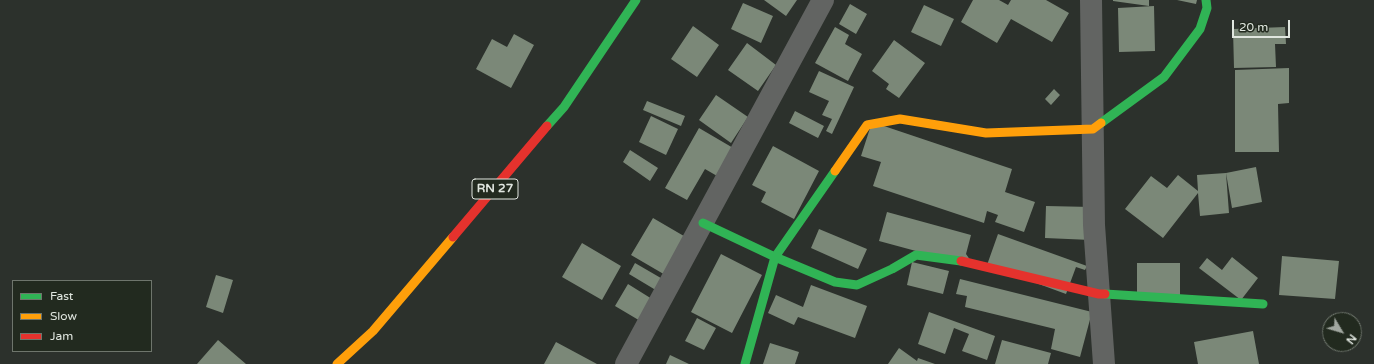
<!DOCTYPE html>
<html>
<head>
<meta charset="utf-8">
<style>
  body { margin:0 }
  #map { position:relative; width:1374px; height:364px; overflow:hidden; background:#2c312c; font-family:"Varela Round",sans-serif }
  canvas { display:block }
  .legend { position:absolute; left:12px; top:280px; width:140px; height:72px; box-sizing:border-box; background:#222a1f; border:1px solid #6e756c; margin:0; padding:5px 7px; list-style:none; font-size:12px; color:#e0e6df }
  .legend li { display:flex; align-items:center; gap:8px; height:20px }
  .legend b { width:20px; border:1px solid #6e756c }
  .north { position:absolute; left:1322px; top:312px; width:40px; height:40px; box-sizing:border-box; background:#222a1f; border:1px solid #6e756c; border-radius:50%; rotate:128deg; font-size:11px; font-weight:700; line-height:16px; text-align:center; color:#e0e6df }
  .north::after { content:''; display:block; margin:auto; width:14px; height:18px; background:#a1a7a0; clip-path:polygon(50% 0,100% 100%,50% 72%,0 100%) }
  .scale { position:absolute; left:1232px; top:20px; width:58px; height:18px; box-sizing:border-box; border:2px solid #e0e6df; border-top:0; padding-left:5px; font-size:12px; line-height:14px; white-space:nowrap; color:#e0e6df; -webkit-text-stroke:3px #222a1f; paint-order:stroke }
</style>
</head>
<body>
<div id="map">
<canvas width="1374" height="364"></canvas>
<ul class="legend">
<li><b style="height:5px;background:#30b455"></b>Fast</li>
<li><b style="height:5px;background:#ff9f0a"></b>Slow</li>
<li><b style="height:5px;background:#e5322d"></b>Jam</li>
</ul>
<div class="north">N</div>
<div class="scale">20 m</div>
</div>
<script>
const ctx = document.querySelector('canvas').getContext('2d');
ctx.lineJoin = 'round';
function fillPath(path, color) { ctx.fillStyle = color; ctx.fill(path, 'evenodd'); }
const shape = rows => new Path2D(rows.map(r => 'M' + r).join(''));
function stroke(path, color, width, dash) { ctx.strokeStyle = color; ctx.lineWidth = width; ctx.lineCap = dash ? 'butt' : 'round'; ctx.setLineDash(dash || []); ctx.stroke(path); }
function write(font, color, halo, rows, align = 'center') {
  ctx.font = font + ' "Varela Round",sans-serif'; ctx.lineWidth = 4; ctx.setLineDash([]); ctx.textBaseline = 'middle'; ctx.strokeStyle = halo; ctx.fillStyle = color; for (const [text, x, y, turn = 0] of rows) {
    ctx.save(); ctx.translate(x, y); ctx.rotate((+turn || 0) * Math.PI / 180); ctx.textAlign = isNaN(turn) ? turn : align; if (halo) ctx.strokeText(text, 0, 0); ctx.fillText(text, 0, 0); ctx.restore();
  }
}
fillPath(shape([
  [764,0,797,0,786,16],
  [973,0,999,0,1008,5,1011,0,1046,0,1069,13,1052,42,1011,19,997,43,961,22],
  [1113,0,1149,0,1149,6,1113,1],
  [1177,0,1197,0,1196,4],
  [743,3,773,16,761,43,731,29],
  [850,4,867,14,856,34,839,24],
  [924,5,954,19,941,46,911,32],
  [1154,6,1155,51,1119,52,1118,8],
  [693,26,719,45,697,77,671,59],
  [835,27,849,35,845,44,862,54,848,81,815,63],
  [1285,27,1286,44,1275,44,1276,67,1234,68,1233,29],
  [514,34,534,45,511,88,476,69,492,39,507,47],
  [894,40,925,63,899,98,886,89,889,84,872,71],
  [747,43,776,65,758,91,728,70],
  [1289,68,1289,103,1278,104,1279,152,1235,152,1235,70],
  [819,71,854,87,832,134,826,131,832,119,822,115,829,101,809,92],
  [1054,89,1060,95,1051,105,1045,99],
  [716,95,748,117,731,143,699,120],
  [647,101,685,116,681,126,643,110],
  [795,111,824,126,818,138,789,123],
  [651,116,678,129,666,155,639,142],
  [872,122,1012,169,1005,192,1035,202,1024,232,995,222,998,215,987,211,984,223,873,186,881,162,861,156],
  [699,128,740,152,724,180,705,169,687,200,665,188],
  [773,146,819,171,794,219,761,202,766,192,752,185],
  [630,150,658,168,650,181,623,162],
  [1256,167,1262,202,1232,208,1226,173],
  [1226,173,1229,213,1200,216,1198,193,1163,238,1125,209,1151,176,1167,188,1178,175,1198,191,1197,175],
  [1046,206,1092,207,1091,240,1045,238],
  [887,212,971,235,966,254,975,267,879,241],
  [653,218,689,239,667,276,631,255],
  [819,229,867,249,858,269,811,248],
  [998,234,1087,266,1085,270,1076,267,1066,294,987,265],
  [582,243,621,266,602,300,562,277],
  [721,254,762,275,732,333,691,312],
  [1282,256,1339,261,1335,299,1279,295],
  [1232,257,1258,278,1241,300,1199,268,1207,258,1222,270],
  [912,262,949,271,943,294,907,285],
  [635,263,666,281,659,292,629,274],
  [1137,263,1180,263,1180,300,1137,300],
  [216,275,233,280,223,313,206,307],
  [960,279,1092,312,1080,357,1051,349,1055,329,965,307,967,296,956,294],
  [628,284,660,304,647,325,615,306],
  [811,285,867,306,855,338,798,317,794,325,768,313,776,295,803,307],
  [929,312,995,336,987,360,962,351,969,334,954,328,945,354,918,344],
  [697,318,716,328,704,350,685,341],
  [1253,331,1259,364,1198,364,1194,342],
  [218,340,246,364,197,364],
  [1002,340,1051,353,1048,364,995,364],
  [556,342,597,364,544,364],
  [770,343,799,352,795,364,763,364],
  [899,348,917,361,918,358,935,364,888,364],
  [670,355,689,364,666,364]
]), '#7b8878');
stroke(shape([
  [1091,0,1094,225,1104,364],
  [626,364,823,0]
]), '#626462', 22);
stroke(shape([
  [1101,123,1164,77,1200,29,1207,8,1206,0],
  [547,126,564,107,636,0],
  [703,223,775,257,835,282,857,285,892,269,916,255,961,261],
  [1105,294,1263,304],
  [745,364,775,257,835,171]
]), '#30b455', 9);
stroke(shape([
  [835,171,867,125,900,119,986,133,1093,129,1101,123],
  [337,364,373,331,453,237]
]), '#ff9f0a', 9);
stroke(shape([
  [453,237,547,126],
  [961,261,1099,294,1105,294]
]), '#e5322d', 9);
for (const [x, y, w] of [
  [495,189,46]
]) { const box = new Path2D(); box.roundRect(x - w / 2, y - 10, w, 20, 3); ctx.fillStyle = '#222a1f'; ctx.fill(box); stroke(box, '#e0e6df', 1); }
write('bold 12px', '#e0e6df', null, [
  ["RN 27",495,189]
]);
</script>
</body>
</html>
